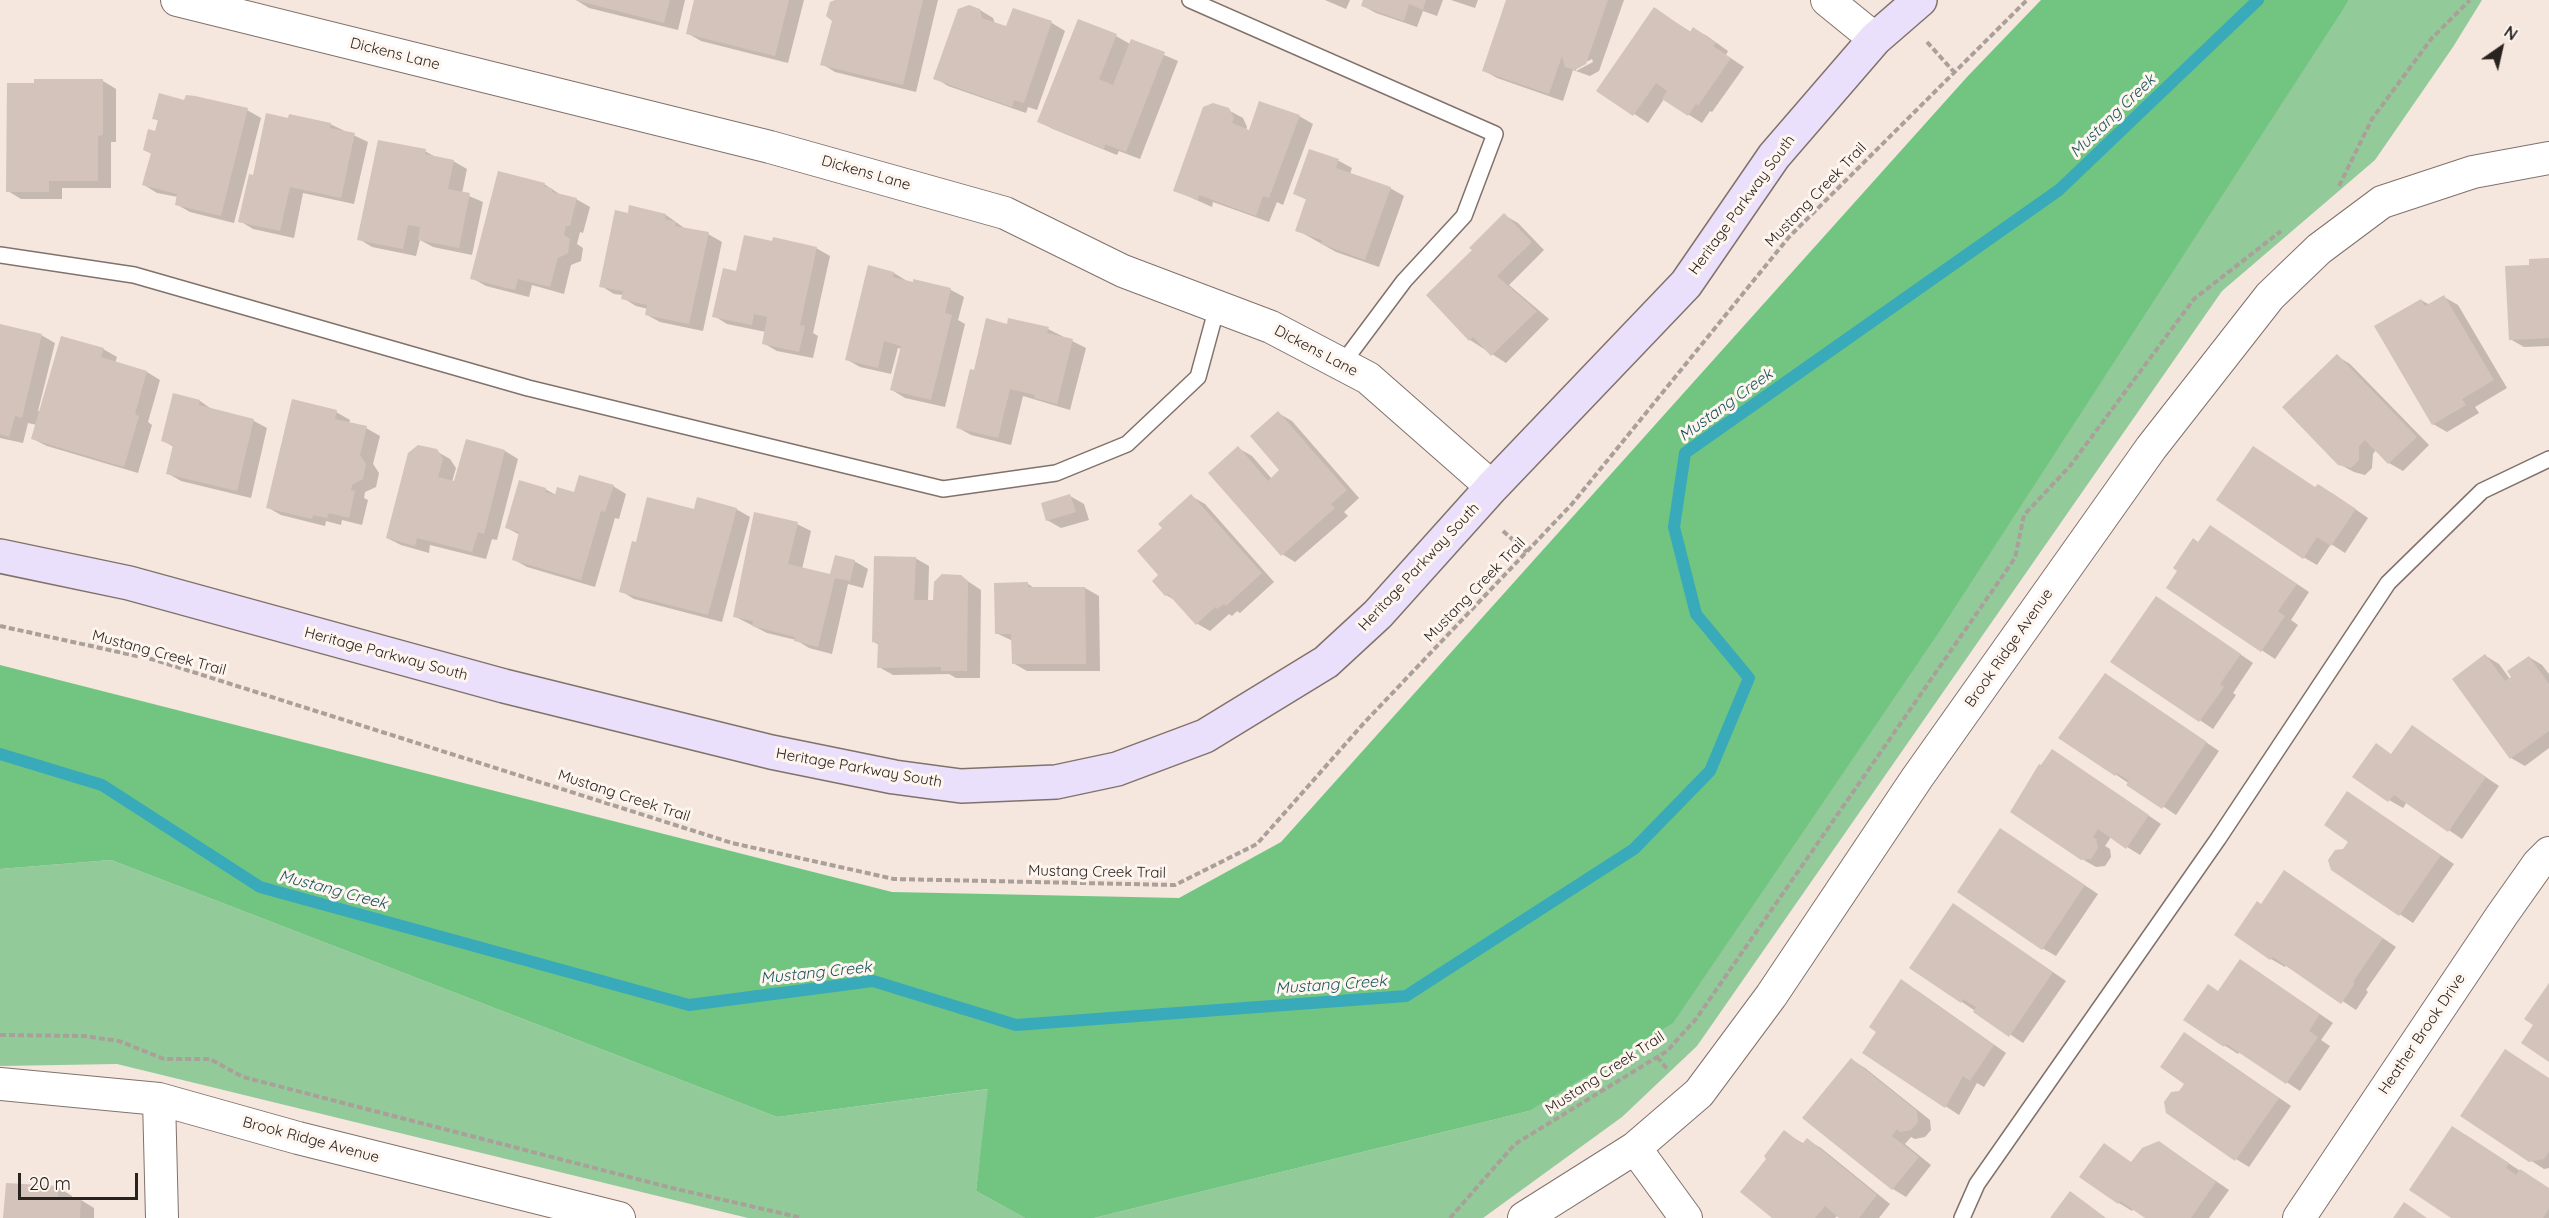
<!DOCTYPE html>
<html>
<head>
<meta charset="utf-8">
<style>
  body { margin:0 }
  #map { position:relative; width:2549px; height:1218px; overflow:hidden; background:#f5e6de; font-family:Quicksand,sans-serif }
  canvas { display:block }
  .north { position:absolute; left:2471px; top:18px; width:60px; height:60px; -webkit-text-stroke:4px #fef5ef; paint-order:stroke; rotate:34deg; font-size:16px; font-weight:700; line-height:24px; text-align:center; color:#292320 }
  .north::after { content:''; display:block; margin:auto; width:21px; height:27px; background:#292320; clip-path:polygon(50% 0,100% 100%,50% 72%,0 100%) }
  .scale { position:absolute; left:18px; top:1173px; width:120px; height:27px; box-sizing:border-box; border:3px solid #292320; border-top:0; padding-left:8px; font-size:18px; line-height:21px; white-space:nowrap; color:#292320; -webkit-text-stroke:4px #fef5ef; paint-order:stroke }
</style>
</head>
<body>
<div id="map">
<canvas width="2549" height="1218"></canvas>
<div class="north">N</div>
<div class="scale">20 m</div>
</div>
<script>
const ctx = document.querySelector('canvas').getContext('2d');
ctx.lineJoin = 'round';
function fillPath(path, color) { ctx.fillStyle = color; ctx.fill(path, 'evenodd'); }
const shape = rows => new Path2D(rows.map(r => 'M' + r).join(''));
function stroke(path, color, width, dash) { ctx.strokeStyle = color; ctx.lineWidth = width; ctx.lineCap = dash ? 'butt' : 'round'; ctx.setLineDash(dash || []); ctx.stroke(path); }
function write(font, color, halo, rows, align = 'center') {
  ctx.font = font + ' Quicksand,sans-serif'; ctx.lineWidth = 6; ctx.setLineDash([]); ctx.textBaseline = 'middle'; ctx.strokeStyle = halo; ctx.fillStyle = color; for (const [text, x, y, turn = 0] of rows) {
    ctx.save(); ctx.translate(x, y); ctx.rotate((+turn || 0) * Math.PI / 180); ctx.textAlign = isNaN(turn) ? turn : align; if (halo) ctx.strokeText(text, 0, 0); ctx.fillText(text, 0, 0); ctx.restore();
  }
}
fillPath(shape([
  [2349,0,2482,0,2453,47,2375,160,2222,291,1697,1046,1622,1117,1483,1218,1094,1218,1529,1111],
  [111,860,777,1117,989,1089,976,1191,1025,1218,748,1218,117,1064,0,1066,0,869]
]), '#92ca9a');
fillPath(shape([
  [2041,0,2349,0,1937,635,1673,1023,1529,1111,1094,1218,1025,1218,976,1191,988,1089,777,1117,111,860,0,869,0,665,892,892,1179,898,1281,842,1967,77]
]), '#72c581');
fillPath(shape([
  [576,0,685,0,678,30,589,8],
  [696,0,804,0,788,63,701,41,687,33],
  [839,0,938,0,916,92,835,72,822,64],
  [1325,0,1350,0,1346,9],
  [1365,0,1443,0,1437,16,1423,11,1417,27,1376,13,1363,6],
  [1451,0,1478,0,1475,8],
  [1507,0,1624,0,1599,71,1590,76,1573,70,1563,101,1497,78,1483,70],
  [1592,59,1593,62,1576,71,1576,67],
  [1014,9,1052,23,1065,31,1037,110,1028,107,1026,113,948,86,935,78,980,10,993,18,995,24,1007,28],
  [1654,9,1691,32,1694,29,1707,36,1728,51,1726,55,1744,67,1712,112,1710,111,1702,123,1664,99,1648,123,1598,90],
  [1116,36,1130,44,1132,41,1178,61,1140,159,1119,151,1117,155,1053,129,1039,122],
  [103,81,116,89,116,142,111,142,111,188,62,188,62,199,21,199,8,191],
  [185,101,247,110,261,118,234,223,190,212,176,204,178,197,157,193,144,185,152,154,144,150,156,133,159,121,154,118],
  [1228,110,1243,118,1247,127,1246,130,1250,131,1299,116,1313,124,1283,205,1277,202,1269,222,1213,202,1212,207,1174,190],
  [289,120,330,124,368,142,354,204,303,193,294,238,253,229,240,221,254,177],
  [1310,150,1339,161,1352,168,1350,174,1390,188,1404,196,1379,267,1336,252,1297,230,1307,200,1295,194],
  [425,151,437,158,453,161,467,169,462,193,483,202,472,255,433,247,420,240,416,256,372,247,359,239],
  [544,184,561,195,576,199,590,207,583,233,580,232,577,244,583,248,581,261,571,265,564,294,532,285,529,297,486,286,472,278],
  [630,207,666,215,687,230,708,234,722,242,703,331,660,322,647,315,648,309,636,306,623,298,623,295,614,294,601,286],
  [1504,215,1518,223,1544,250,1509,285,1549,319,1506,363,1470,340,1474,250],
  [773,243,816,248,830,256,813,333,818,336,813,358,777,351,763,343,766,332,727,324,714,316,737,273],
  [2549,259,2549,346,2524,347,2510,339,2531,266],
  [869,267,894,273,907,281,951,290,964,297,958,320,965,324,945,407,905,398,892,390,902,349,898,348,891,374,860,367,846,359],
  [2444,297,2458,305,2507,388,2475,407,2479,413,2447,432,2433,424,2421,300,2430,305],
  [0,325,41,335,55,343,38,411,41,411,103,349,117,357,115,363,147,372,160,380,148,422,152,425,138,473,47,446,33,439,37,425,28,423,23,443,0,438],
  [1008,325,1048,329,1086,348,1070,410,1023,396,1011,445,971,435,957,427,975,372],
  [2337,356,2350,364,2429,445,2403,471,2389,463,2376,450,2373,454,2372,468,2365,475,2354,472,2339,464],
  [174,395,200,401,213,410,254,421,267,428,251,498,181,481,167,473,174,447,163,441],
  [336,412,350,420,349,424,366,428,380,436,373,464,379,473,376,487,365,492,364,498,368,500,362,525,342,520,341,525,326,521,325,526,281,515,267,507],
  [1278,413,1292,421,1359,498,1344,512,1348,516,1295,562,1282,554,1238,448,1252,456,1272,479,1281,470],
  [2254,448,2316,489,2332,493,2368,518,2345,553,2331,544,2317,565,2303,557],
  [436,451,450,459,456,468,452,482,455,482,505,451,518,459,497,540,492,539,486,559,430,545,429,553,401,545,387,538],
  [613,486,626,494,619,519,615,518,595,587,527,567,513,559,520,535,507,528,545,489,556,495],
  [1070,496,1084,504,1089,520,1061,528,1047,520],
  [1191,496,1205,504,1274,582,1240,613,1237,611,1232,616,1229,614,1210,631,1196,623,1176,601,1166,595,1160,575,1164,528],
  [736,509,750,517,722,622,634,599,621,591,637,543,695,511],
  [797,524,811,531,802,569,831,576,854,561,868,569,863,588,848,584,832,654,809,648,796,640,767,633,734,616],
  [2224,535,2309,592,2291,620,2298,625,2275,659,2168,588,2199,544],
  [915,558,929,566,928,601,935,601,960,576,981,590,980,678,956,678,949,674,893,675,879,667,879,645,874,642],
  [1028,584,1036,589,1085,588,1099,596,1100,671,1027,671,1013,663,1013,641,996,633],
  [2170,606,2253,663,2233,693,2236,695,2213,729,2112,661],
  [2486,656,2499,664,2510,679,2529,657,2542,665,2549,674,2549,748,2525,766,2511,758],
  [2119,683,2219,751,2176,815,2060,737],
  [2412,727,2499,786,2462,839,2407,802,2403,808,2389,800,2392,755],
  [2066,759,2161,824,2140,855,2111,837,2105,846,2110,849,2111,857,2105,866,2096,867,2082,859],
  [2348,793,2454,864,2413,923,2332,869,2350,841],
  [2001,830,2098,894,2056,956,2042,948],
  [2297,880,2396,947,2366,990,2368,992,2356,1010,2287,964,2285,967,2271,959,2236,935,2262,905],
  [1954,905,2066,981,2023,1043,1962,1002],
  [2254,969,2333,1023,2321,1040,2330,1046,2300,1091,2240,1051,2238,1054,2185,1020],
  [1915,989,2006,1053,1984,1087,1977,1083,1959,1115,1864,1052],
  [2198,1042,2291,1106,2249,1167,2236,1159,2180,1093,2186,1084],
  [1852,1060,1865,1068,1930,1120,1931,1130,1925,1137,1915,1139,1911,1137,1905,1144,1931,1165,1906,1197,1893,1189,1804,1118],
  [2549,1078,2549,1168,2544,1169,2530,1160],
  [1784,1132,1804,1144,1807,1140,1821,1148,1890,1204,1879,1218,1842,1218,1838,1215,1835,1218,1774,1218,1768,1158],
  [2466,1135,2549,1190,2549,1218,2454,1218],
  [2172,1151,2229,1190,2209,1218,2147,1218,2134,1208,2132,1211,2119,1203,2081,1177],
  [59,1188,72,1196,72,1200,81,1200,94,1208,94,1218,5,1218]
]), '#0003');
stroke(shape([
  [0,754,102,785,260,887,689,1005,873,981,1016,1025,1406,996,1634,849,1710,771,1749,678,1696,614,1674,527,1685,453,2059,190,2258,0]
]), '#39aab9', 12);
fillPath(shape([
  [575,0,670,0,664,23],
  [694,0,789,0,775,56,686,34],
  [835,0,923,0,903,85,820,65,832,21,826,16,830,2],
  [1363,0,1426,0,1423,10,1409,4,1404,21,1361,6],
  [1506,0,1608,0,1586,64,1575,70,1565,67,1562,56,1549,94,1482,71],
  [969,5,980,9,982,18,1006,26,1013,8,1052,21,1024,103,1014,100,1012,107,933,79,958,9],
  [1654,7,1690,32,1693,27,1716,43,1713,46,1731,58,1698,106,1696,104,1688,116,1662,99,1667,91,1656,83,1633,116,1596,91],
  [1078,19,1117,34,1099,79,1113,85,1131,39,1165,52,1126,152,1105,144,1104,149,1037,122],
  [34,79,103,79,103,135,98,136,98,181,49,181,49,192,6,192,7,83,34,83],
  [159,93,184,100,186,95,195,96,248,108,221,216,175,205,177,194,142,185,151,153,143,150,148,129,155,131,158,120,152,119],
  [1259,101,1300,115,1269,198,1263,196,1256,216,1199,195,1198,200,1173,191,1203,107,1213,103,1229,108,1234,118,1232,123,1249,130],
  [266,113,288,118,289,114,331,123,330,128,355,133,341,198,290,187,280,231,238,222,249,174,253,175],
  [378,140,426,149,425,154,454,160,448,189,470,193,459,248,418,240,420,227,408,225,403,249,357,240],
  [1309,149,1339,159,1336,168,1391,187,1365,260,1321,244,1322,240,1295,231,1306,199,1293,194],
  [498,171,545,183,544,186,553,189,552,192,577,198,570,226,566,226,564,235,570,239,568,253,558,258,550,287,518,279,515,290,470,279],
  [629,205,666,214,665,219,676,222,675,226,709,232,689,324,645,315,647,305,621,299,623,291,599,287,615,210,628,213],
  [1504,213,1532,242,1497,276,1537,311,1491,356,1473,337,1469,341,1426,295,1472,250,1469,248],
  [744,235,772,241,773,237,817,247,800,325,805,326,799,352,762,344,767,317,754,314,752,325,712,317,723,268,736,271],
  [2549,258,2549,338,2509,340,2505,266,2529,265,2529,259],
  [868,265,894,272,893,277,913,282,913,279,951,288,945,313,952,315,931,400,890,390,901,346,884,341,878,368,845,360],
  [2444,295,2494,380,2462,399,2466,405,2432,425,2374,326,2421,299,2425,306],
  [986,318,1007,324,1008,318,1049,327,1047,333,1073,339,1057,404,1034,398,1035,395,1010,389,998,438,956,428,970,369,974,370],
  [0,324,42,334,22,418,15,416,9,437,0,434],
  [61,336,104,348,101,357,147,371,135,414,139,416,124,467,31,439],
  [2337,354,2417,437,2388,464,2365,440,2359,446,2359,460,2351,468,2338,465,2282,407],
  [173,393,200,400,199,405,254,419,237,491,166,474,173,445,161,441],
  [292,399,337,410,335,419,367,426,360,455,366,464,363,479,352,485,351,490,355,491,349,518,329,513,327,518,313,515,312,519,266,508],
  [1278,411,1347,490,1331,504,1335,508,1281,556,1208,473,1238,446,1268,481,1279,470,1250,436],
  [466,439,505,450,484,534,478,532,472,552,417,538,415,546,386,538,408,453,418,445,437,449,443,459,438,477,454,481],
  [2253,446,2315,487,2318,484,2356,509,2331,546,2317,537,2303,559,2216,500],
  [579,475,614,485,605,512,601,511,581,580,512,560,519,532,505,528,519,480,546,488,545,492,555,495,557,487,574,492],
  [1070,494,1076,512,1046,521,1041,503],
  [1191,494,1262,573,1226,606,1224,604,1217,609,1215,607,1196,625,1168,594,1165,596,1152,581,1158,575,1137,551,1162,528,1158,524],
  [647,497,694,509,697,497,737,508,708,615,619,592,632,541,636,542],
  [754,512,798,522,788,564,830,574,835,555,855,560,850,581,835,578,818,647,794,641,795,637,752,626,753,621,733,617],
  [2210,525,2297,584,2278,611,2285,616,2261,652,2166,588,2177,571,2173,568,2193,538,2198,542],
  [874,556,916,557,914,600,933,600,934,582,942,574,961,575,968,581,967,671,941,671,941,667,877,668,878,643,872,642],
  [1028,582,1028,587,1085,587,1086,664,1012,664,1011,634,995,634,994,583],
  [2156,596,2241,654,2220,684,2224,687,2199,722,2110,662],
  [2485,654,2505,681,2511,677,2507,671,2529,656,2549,684,2549,731,2510,759,2452,679],
  [2105,673,2207,742,2162,809,2126,785,2129,781,2117,773,2115,776,2058,738],
  [2412,725,2486,777,2448,832,2394,795,2388,802,2352,777,2376,743,2391,754],
  [2052,749,2149,815,2126,849,2098,829,2093,837,2096,839,2098,848,2091,859,2081,860,2010,812,2039,764,2041,765],
  [2347,791,2441,855,2399,916,2331,870,2328,860,2335,850,2343,849,2348,842,2324,825],
  [2000,828,2085,885,2042,950,1957,892],
  [2284,870,2383,938,2353,982,2355,983,2341,1004,2273,957,2270,960,2234,935,2257,901,2261,904],
  [1953,903,2053,972,2009,1037,1973,1012,1976,1007,1963,999,1961,1003,1909,968],
  [2240,959,2320,1014,2309,1031,2318,1037,2286,1084,2226,1044,2224,1047,2183,1020,2208,984,2218,991],
  [1901,979,1994,1045,1970,1081,1963,1076,1945,1108,1862,1053,1876,1032,1869,1027],
  [2549,983,2549,1062,2521,1043,2533,1025,2524,1019],
  [2184,1032,2279,1098,2235,1161,2166,1113,2164,1102,2171,1092,2179,1091,2184,1084,2160,1067],
  [2505,1049,2549,1078,2549,1152,2544,1159,2529,1162,2460,1116],
  [1851,1058,1917,1111,1918,1122,1911,1130,1900,1132,1897,1129,1892,1136,1919,1157,1892,1190,1802,1118],
  [2452,1126,2509,1163,2506,1168,2516,1175,2520,1169,2549,1188,2549,1209,2543,1218,2451,1218,2409,1190],
  [1784,1130,1802,1144,1807,1138,1877,1195,1859,1218,1839,1218,1825,1206,1815,1218,1772,1218,1740,1192,1766,1159,1764,1156],
  [2159,1141,2216,1182,2191,1218,2145,1218,2120,1201,2118,1204,2079,1177,2104,1143,2131,1162,2142,1148],
  [6,1183,59,1186,58,1198,81,1199,80,1218,3,1218],
  [2070,1191,2106,1218,2050,1218],
  [2404,1202,2427,1218,2393,1218]
]), '#d3c3bb');
const lane = shape([
  [1190,0,1495,134,1464,216,1404,281,1342,364],
  [0,255,134,275,528,388,943,489,1056,473,1127,444,1198,377,1217,307],
  [1962,1218,1977,1184,2218,839,2388,583,2482,491,2549,459]
]);
const street = shape([
  [177,0,770,147,1005,213,1123,271,1271,327,1368,378,1492,487],
  [1827,0,1875,39],
  [0,1084,159,1099,298,1138,619,1218],
  [159,1099,162,1218],
  [1635,1148,1686,1218],
  [1524,1218,1635,1148,1699,1093,1771,996,1917,778,2151,448,2270,296,2319,249,2382,202,2473,172,2549,158],
  [2299,1218,2502,915,2538,864,2549,853]
]);
const secondary = shape([
  [0,556,129,583,504,686,771,752,894,777,961,786,1056,782,1117,769,1205,736,1326,662,1378,614,1492,487,1686,284,1774,156,1875,39,1920,0]
]);
stroke(lane, '#80726b', 18);
stroke(street, '#80726b', 34);
stroke(secondary, '#80726b', 36);
stroke(shape([
  [1927,42,1954,72],
  [2339,186,2372,119,2432,38,2470,0],
  [1503,531,1527,552],
  [0,626,155,660,732,843,894,879,1175,885,1257,844,1364,723,1572,504,1789,237,2027,0],
  [0,1035,84,1036,119,1041,164,1059,210,1059,243,1077,668,1187,802,1218],
  [1657,1057,1668,1070],
  [1450,1218,1515,1144,1667,1051,1696,1019,2015,558,2024,515,2070,466,2194,299,2281,231]
]), '#ab9f99', 4, [6, 3]);
stroke(lane, '#fff', 15);
stroke(street, '#fff', 32);
stroke(secondary, '#eae0fc', 33);
write('15px', '#292320', '#fef5ef', [
  ["Dickens Lane",395,54,14],
  ["Dickens Lane",866,173,16],
  ["Mustang Creek Trail",1816,195,-46],
  ["Heritage Parkway South",1742,205,-54],
  ["Dickens Lane",1316,351,28],
  ["Heritage Parkway South",1419,567,-47],
  ["Mustang Creek Trail",1475,590,-46],
  ["Brook Ridge Avenue",2009,648,-55],
  ["Mustang Creek Trail",159,653,15],
  ["Heritage Parkway South",386,654,15],
  ["Heritage Parkway South",859,768,10],
  ["Mustang Creek Trail",624,796,18],
  ["Mustang Creek Trail",1097,872,1],
  ["Heather Brook Drive",2422,1034,-56],
  ["Mustang Creek Trail",1605,1073,-33],
  ["Brook Ridge Avenue",311,1140,15]
]);
write('italic 16px', '#18565e', '#fef5ef', [
  ["Mustang Creek",2113,116,-44],
  ["Mustang Creek",1726,405,-36],
  ["Mustang Creek",333,890,15],
  ["Mustang Creek",816,973,-6],
  ["Mustang Creek",1331,985,-4]
]);
</script>
</body>
</html>
